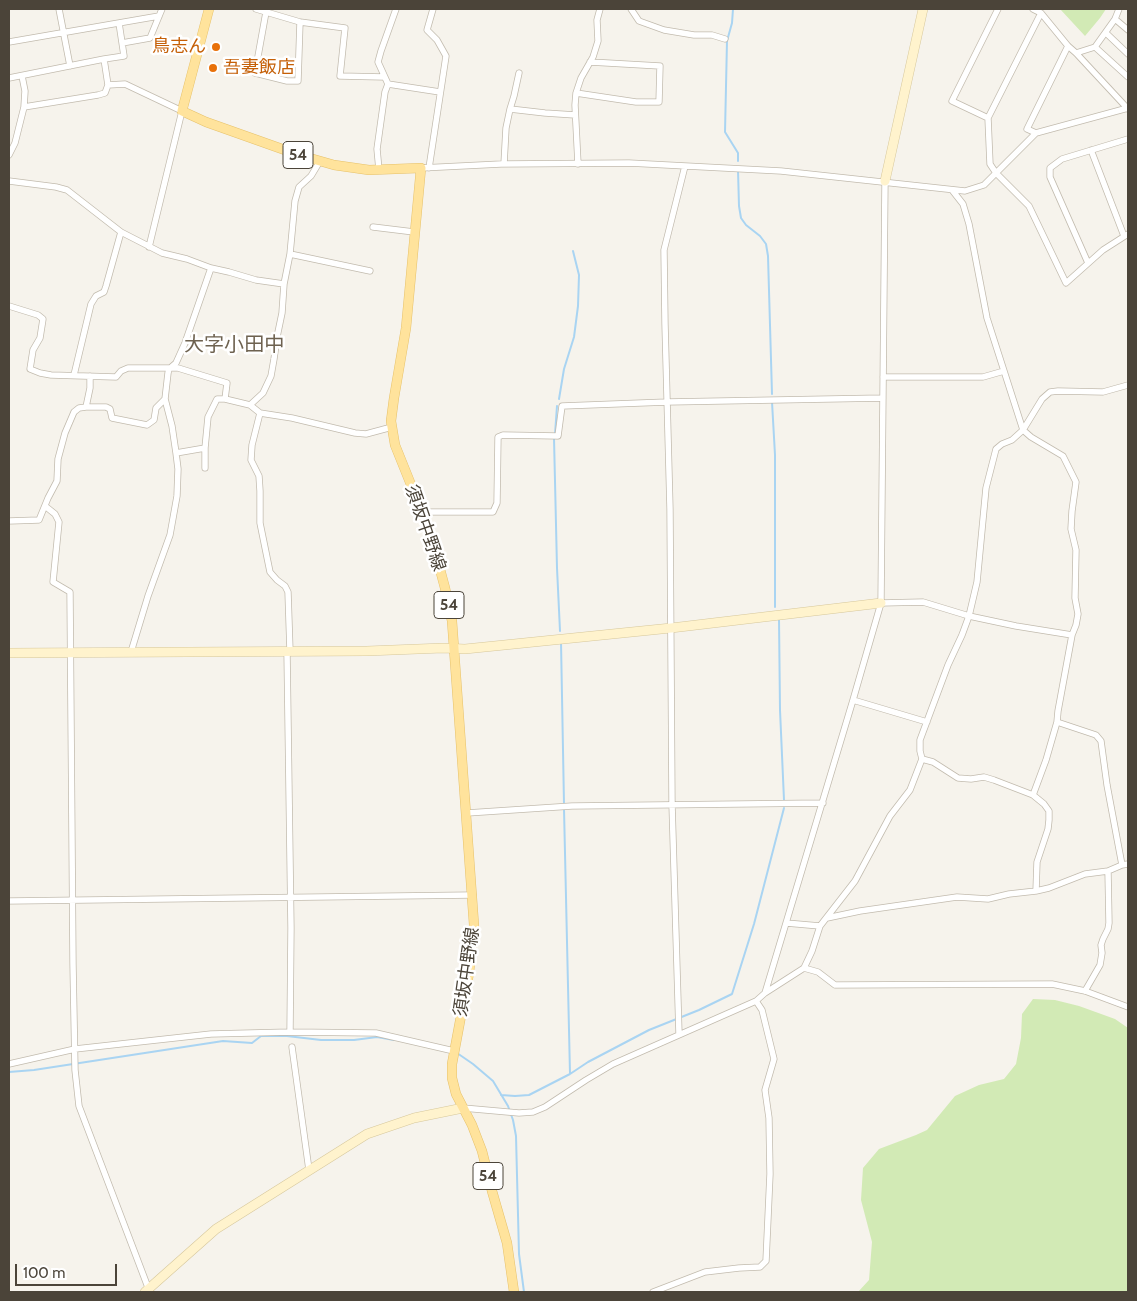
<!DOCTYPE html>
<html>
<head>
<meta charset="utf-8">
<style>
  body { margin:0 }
  #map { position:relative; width:1137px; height:1301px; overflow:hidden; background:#f6f3ec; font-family:Cabin,sans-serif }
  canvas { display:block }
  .frame { position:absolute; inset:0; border:10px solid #4b4439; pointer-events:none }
  .scale { position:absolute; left:15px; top:1264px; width:102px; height:22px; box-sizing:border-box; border:2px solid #4b4439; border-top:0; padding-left:6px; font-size:15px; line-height:18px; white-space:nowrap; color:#4b4439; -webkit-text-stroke:4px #fff; paint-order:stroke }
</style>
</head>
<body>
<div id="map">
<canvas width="1137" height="1301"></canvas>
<div class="frame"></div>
<div class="scale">100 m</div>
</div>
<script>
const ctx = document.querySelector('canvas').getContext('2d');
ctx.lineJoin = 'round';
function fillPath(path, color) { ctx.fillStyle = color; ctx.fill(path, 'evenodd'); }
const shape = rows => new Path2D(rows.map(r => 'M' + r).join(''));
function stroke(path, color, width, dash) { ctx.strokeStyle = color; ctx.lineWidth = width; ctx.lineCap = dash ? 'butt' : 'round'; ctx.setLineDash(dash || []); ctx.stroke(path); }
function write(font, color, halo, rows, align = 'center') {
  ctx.font = font + ' Cabin,"Noto Sans JP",sans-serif'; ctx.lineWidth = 5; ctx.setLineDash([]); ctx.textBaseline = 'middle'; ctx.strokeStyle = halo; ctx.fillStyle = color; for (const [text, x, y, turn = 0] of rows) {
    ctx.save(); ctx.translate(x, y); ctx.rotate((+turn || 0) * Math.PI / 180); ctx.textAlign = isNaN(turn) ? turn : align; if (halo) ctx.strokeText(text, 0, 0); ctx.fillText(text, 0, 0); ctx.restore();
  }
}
fillPath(shape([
  [1060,9,1106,9,1100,18,1085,36],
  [1033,999,1055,1000,1079,1006,1115,1019,1128,1028,1128,1292,858,1292,869,1280,872,1242,861,1200,863,1168,879,1149,916,1135,927,1130,955,1096,979,1085,1004,1079,1016,1064,1021,1038,1022,1014]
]), '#d2eab5');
stroke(shape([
  [733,9,732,23,727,41,725,132,738,153,738,161],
  [738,170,739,206,741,218,746,225,760,236,766,244,768,256,772,394],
  [559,399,564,369,574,337,578,306,579,275,573,251],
  [772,402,775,455,775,607],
  [555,434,557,406],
  [554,438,557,568,560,631],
  [779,619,780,710,784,800],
  [561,642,564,804],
  [564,809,570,1074],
  [457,1053,473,1064,493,1081,508,1106,513,1120,516,1136,519,1254,524,1292],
  [9,1072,34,1070,223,1041,252,1043,261,1036,287,1036,321,1040,354,1040,377,1037,394,1040],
  [501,1095,515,1096,529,1095,570,1074,588,1062,649,1030,699,1010,732,994,754,924,784,808]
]), '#a9d4f2', 2);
const street = shape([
  [59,9,70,66],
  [256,9,300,22,345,28,340,76,384,77],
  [631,9,639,21,664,30,694,35,712,35,725,39],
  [998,9,952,101,988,118,1041,13],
  [1033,9,1041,13,1068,46,1076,53,1128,109],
  [266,12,255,73,287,81,298,81,300,22],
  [1115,19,1128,30],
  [1106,33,1128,54],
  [9,42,159,16],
  [122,43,150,38,162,9],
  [1095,47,1128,77],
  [1076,53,1095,47,1115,19,1119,9],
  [104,59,124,56,119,23],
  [9,78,104,59,108,85,125,84,182,111,149,247],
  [388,84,440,92],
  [576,93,636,102,659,102,660,66,590,62],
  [24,107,98,95,105,93,108,85],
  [510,109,545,113,575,115],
  [988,118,990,164,996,173,1029,206,1066,283,1103,250,1128,234],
  [1036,133,1027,129,1068,46],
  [1091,150,1124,236],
  [9,155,15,143,24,107,25,91,22,76],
  [504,164,506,128,510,109,514,96,519,73],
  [578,164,575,105,576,93,581,78,593,57,598,41,597,20,600,9],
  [421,168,501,164,629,163,781,171,965,191,984,185,1036,133,1128,108],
  [429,168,446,56,437,40,427,30,433,9],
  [379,170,377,149,385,92,388,84,378,62,381,51,396,9],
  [9,181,56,187,67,190,121,232,162,253,187,259,211,268,229,272,256,280,284,284],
  [952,190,963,204,969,224,987,318,1023,430,1031,437,1063,456,1076,482,1072,511,1071,529,1076,550,1075,598,1078,614,1076,625,1072,635,1058,711,1057,722,1046,760,1033,795],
  [373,227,414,232],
  [290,254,370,271],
  [1088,263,1050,177,1050,168,1062,159,1128,139],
  [9,306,38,315,43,319,40,338,33,350,30,369,40,373,51,375,116,377,121,371,128,368,178,368,227,383,225,399],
  [74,375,91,304,96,296,104,292,106,286,121,232],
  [883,377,983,377,1004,371],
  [250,405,263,393,271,376,274,359,277,337,282,313,284,284,290,254,295,201,299,187,311,176,320,161],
  [86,407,90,388,90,376],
  [176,453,205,448],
  [205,468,205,448,208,417,217,399,225,399,250,405,260,413],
  [45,506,55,514,59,522,53,582,70,592,73,964,75,1070,79,1106,149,1290],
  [422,512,493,512,497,503,498,437,503,435,558,436,562,406,667,402,883,398],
  [9,521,39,520,48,498,57,481,58,459,65,433,74,412,79,408,86,407,106,407,110,409,112,418,147,425,154,420,156,408,165,399],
  [881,603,923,602,969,616,1016,626,1072,635],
  [287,651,291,928,290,1032],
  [290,651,288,592,285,586,277,580,270,572,260,523,260,491,259,476,251,460,252,445,260,413,292,418,355,433,366,434,392,427],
  [131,652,148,596,170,535,177,496,178,469,176,453,172,426,165,399,168,373,169,369,176,363,185,343,211,268],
  [853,700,927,722],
  [1057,722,1096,735,1101,741,1107,785,1122,865],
  [922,759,933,762,958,778,971,779,984,777,994,780,1033,795,1044,804,1049,811,1049,820,1048,829,1037,862,1036,891],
  [467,813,572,806,823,803],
  [9,901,473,895],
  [827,918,860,911,957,897,988,899,1009,894,1036,891,1049,888,1085,874,1108,871,1122,865,1128,864],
  [786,923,820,926],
  [804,968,818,972,835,985,1052,984,1085,991,1128,1007],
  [1085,991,1100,965,1102,953,1101,945,1103,939,1108,929,1109,923,1108,871],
  [765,993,804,968,812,951,820,926,855,881,890,816,910,790,922,759,920,751,920,740,948,665,962,635,969,616,977,582,986,488,996,449,1002,444,1012,440,1023,430,1042,399,1050,392,1058,391,1103,392,1128,385],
  [679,1034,672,804,670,509,665,324,664,250,685,166],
  [292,1047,309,1170],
  [9,1064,75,1049,211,1034,290,1032,376,1033,454,1051],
  [463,1108,519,1113,533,1112,545,1107,586,1080,613,1064,756,1001,765,993,853,700,881,603,885,181],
  [653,1292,705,1272,739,1268,760,1267,766,1261,770,1174,769,1118,765,1090,774,1059,762,1010,756,1001]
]);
const secondary = shape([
  [885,181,923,9],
  [9,653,367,651,443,648,465,649,671,628,881,603],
  [145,1292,216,1229,367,1134,414,1118,463,1108]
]);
const primary = shape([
  [209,9,182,111,206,122,299,155,334,165,369,170,421,168,406,328,394,398,391,421,395,445,422,512,434,547,445,588,452,621,474,925,469,973,452,1064,452,1078,456,1094,472,1125,482,1151,492,1191,507,1243,514,1292]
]);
stroke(street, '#c2bbae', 7);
stroke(secondary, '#d6c79b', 10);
stroke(primary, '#e6c16a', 10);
stroke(street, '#fff', 5.5);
stroke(secondary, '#fff3cd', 9);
stroke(primary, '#ffe39c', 9);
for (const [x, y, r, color] of [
  [216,47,5,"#e8710a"],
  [213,68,5,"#e8710a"]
]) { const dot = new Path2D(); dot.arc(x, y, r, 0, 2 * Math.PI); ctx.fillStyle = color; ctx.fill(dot); stroke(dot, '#fff', 2); }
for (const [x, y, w] of [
  [298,155,30],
  [449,605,30],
  [488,1176,30]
]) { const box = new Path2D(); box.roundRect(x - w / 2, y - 13.5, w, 27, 4); ctx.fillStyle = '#fff'; ctx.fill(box); stroke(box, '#4b4439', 1); }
write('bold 16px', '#4b4439', null, [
  ["54",298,155],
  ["54",449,605],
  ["54",488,1176]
]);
write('18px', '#c56008', '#fff', [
  ["鳥志ん",206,47],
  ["吾妻飯店",223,68,"left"]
], 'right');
write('18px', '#4b4439', '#fff', [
  ["須坂中野線",425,528,71],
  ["須坂中野線",467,972,-82]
]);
write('20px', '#6e6250', '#fff', [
  ["大字小田中",234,345]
]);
</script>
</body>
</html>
